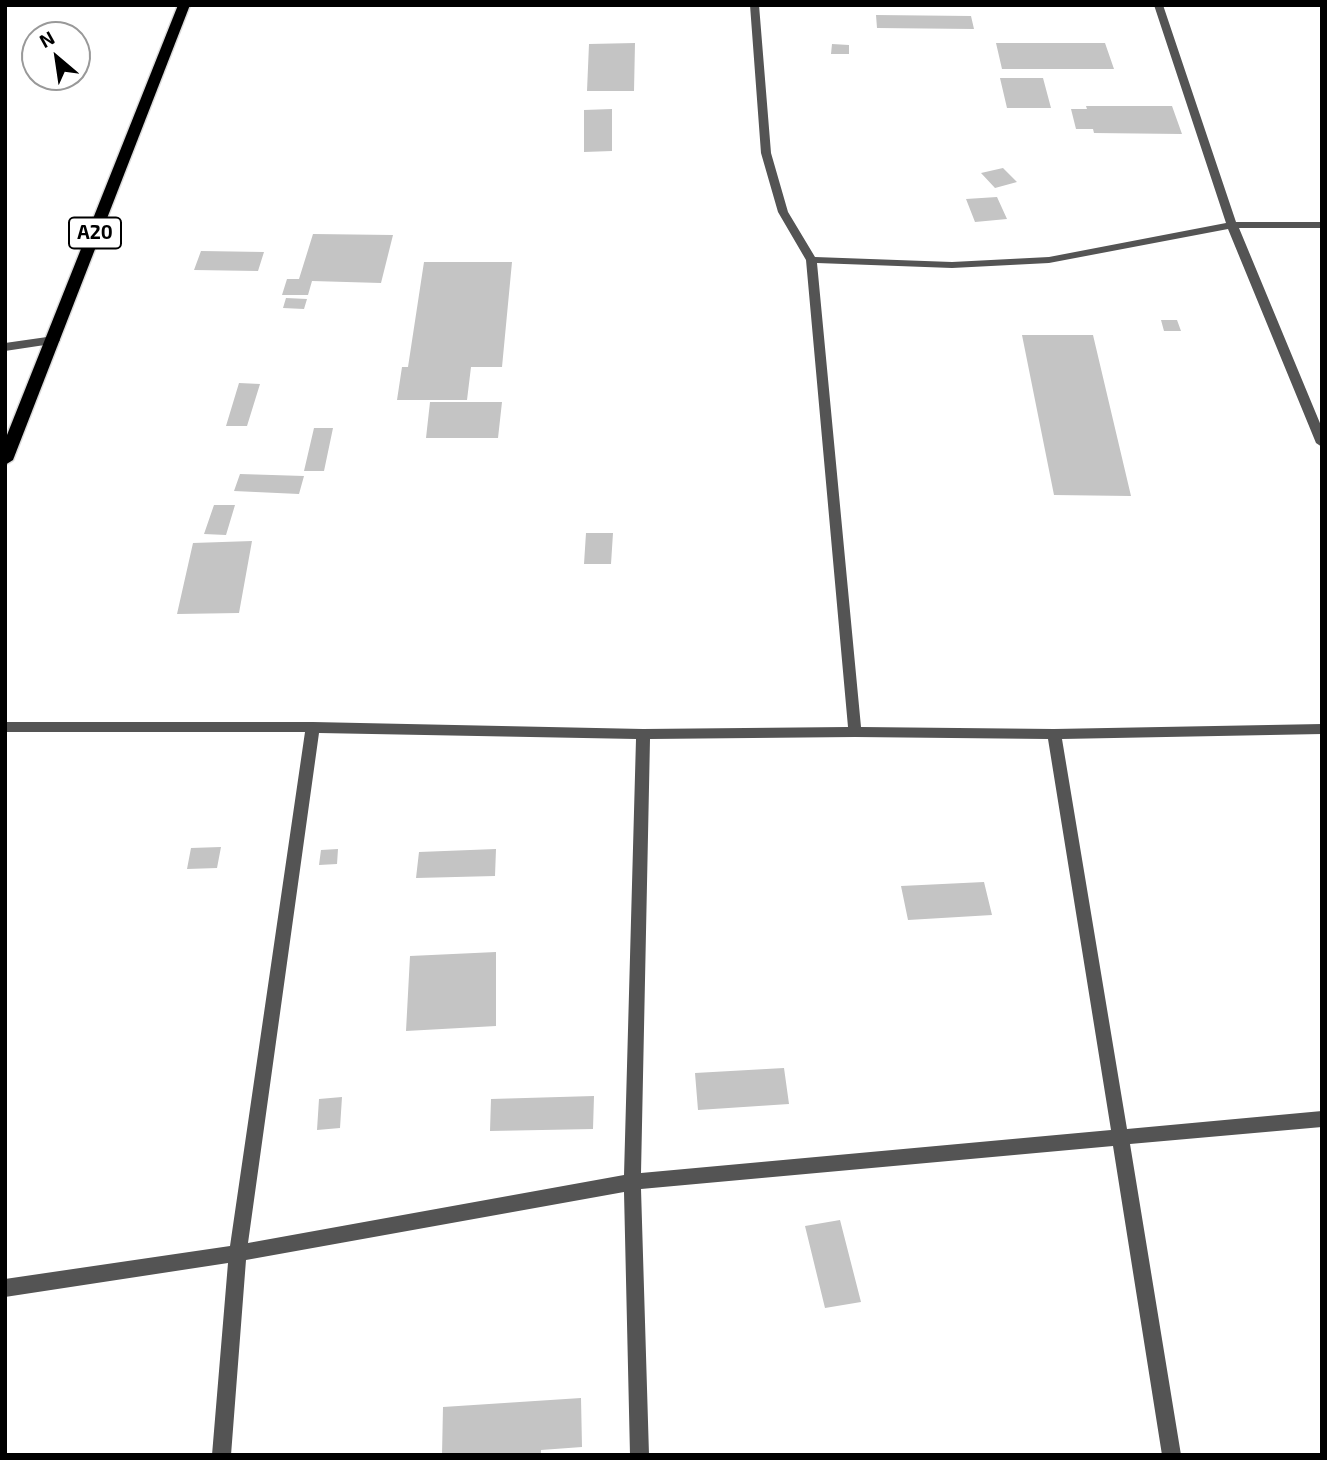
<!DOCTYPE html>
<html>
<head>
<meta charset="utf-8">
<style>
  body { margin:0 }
  #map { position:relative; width:1327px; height:1460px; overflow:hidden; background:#fff; font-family:"Exo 2",sans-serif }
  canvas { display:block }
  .frame { position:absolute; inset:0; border:7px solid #000; pointer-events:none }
  .north { position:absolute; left:21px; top:21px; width:70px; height:70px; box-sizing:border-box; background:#fff; border:2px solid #999; border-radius:50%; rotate:331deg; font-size:19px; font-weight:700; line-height:28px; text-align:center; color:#000 }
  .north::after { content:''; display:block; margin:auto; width:24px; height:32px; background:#000; clip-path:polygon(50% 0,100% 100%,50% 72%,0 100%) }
</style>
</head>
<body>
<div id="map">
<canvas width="1327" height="1460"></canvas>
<div class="frame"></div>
<div class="north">N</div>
</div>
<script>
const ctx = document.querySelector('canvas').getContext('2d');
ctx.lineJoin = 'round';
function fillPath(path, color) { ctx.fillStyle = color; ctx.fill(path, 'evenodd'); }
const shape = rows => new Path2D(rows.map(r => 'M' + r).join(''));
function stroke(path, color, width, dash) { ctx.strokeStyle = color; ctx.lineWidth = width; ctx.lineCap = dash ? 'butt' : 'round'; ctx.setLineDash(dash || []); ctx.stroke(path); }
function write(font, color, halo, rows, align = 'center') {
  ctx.font = font + ' "Exo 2",sans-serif'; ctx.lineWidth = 5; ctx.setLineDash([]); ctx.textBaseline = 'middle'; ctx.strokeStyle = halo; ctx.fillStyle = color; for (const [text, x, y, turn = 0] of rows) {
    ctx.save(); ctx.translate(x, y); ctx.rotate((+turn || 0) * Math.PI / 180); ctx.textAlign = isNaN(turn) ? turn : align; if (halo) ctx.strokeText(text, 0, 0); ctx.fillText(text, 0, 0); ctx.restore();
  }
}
fillPath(shape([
  [876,15,971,16,974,29,877,28],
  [635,43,634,91,587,91,589,44],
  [996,43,1105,43,1114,69,1002,69],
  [832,44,849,45,849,54,831,54],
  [1000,78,1043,78,1051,108,1007,108],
  [1086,106,1172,106,1182,134,1094,133,1093,129,1076,129,1071,109,1087,109],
  [612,109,612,151,584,152,584,110],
  [1003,168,1017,182,995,188,981,173],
  [997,197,1007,219,975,222,966,199],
  [313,234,393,235,381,283,312,281,308,295,282,295,287,279,299,279],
  [201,251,264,252,258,271,194,270],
  [424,262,512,262,502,367,471,367,467,400,397,400,402,367,408,367],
  [286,298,307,299,304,309,283,308],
  [1161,320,1177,320,1181,331,1164,331],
  [1022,335,1093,335,1131,496,1054,495],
  [239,383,260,384,247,426,226,426],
  [430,402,502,402,498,438,426,438],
  [314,428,333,428,324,471,304,471],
  [240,474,304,476,299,494,234,491],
  [214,505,235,505,226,535,204,534],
  [586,533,613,533,611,564,584,564],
  [252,541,239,613,177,614,193,543],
  [221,847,217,868,187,869,191,848],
  [338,849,337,864,319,865,321,850],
  [496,849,495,876,416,878,419,852],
  [984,882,992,915,908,920,901,886],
  [496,952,496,1026,406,1031,410,956],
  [784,1068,789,1104,698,1110,695,1073],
  [594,1096,593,1129,490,1131,491,1099],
  [342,1097,340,1128,317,1130,319,1099],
  [840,1220,861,1302,825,1308,805,1226],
  [581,1398,582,1447,541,1450,541,1455,442,1455,443,1407]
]), '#c4c4c4');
const primary = shape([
  [178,5,190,5,13,460,5,465,5,440,178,5]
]);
stroke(primary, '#dbdbdb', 3);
fillPath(shape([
  [750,5,759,5,771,153,788,212,815,257,952,262,1049,257,1226,223,1154,5,1163,5,1236,222,1322,222,1322,228,1239,228,1322,428,1322,447,1316,443,1228,229,1049,263,952,268,817,263,861,727,1054,729,1322,724,1322,734,1062,739,1127,1129,1322,1111,1322,1127,1130,1144,1181,1455,1162,1455,1113,1146,641,1189,649,1455,630,1455,624,1192,246,1260,231,1455,212,1455,228,1263,5,1297,5,1279,230,1246,305,732,5,732,5,722,313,722,643,729,848,727,806,260,778,212,761,153,750,5],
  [319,733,636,739,624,1175,248,1243,319,733],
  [855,737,1048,739,1111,1130,641,1173,650,739,855,737],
  [54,336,60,340,58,343,5,351,5,343,54,336]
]), '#545454');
fillPath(primary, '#000');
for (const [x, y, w] of [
  [95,233,52]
]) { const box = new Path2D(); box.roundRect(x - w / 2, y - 15.5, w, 31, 5); ctx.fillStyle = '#fff'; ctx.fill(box); stroke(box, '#000', 2); }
write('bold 19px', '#000', null, [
  ["A20",95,233]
]);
</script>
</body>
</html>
